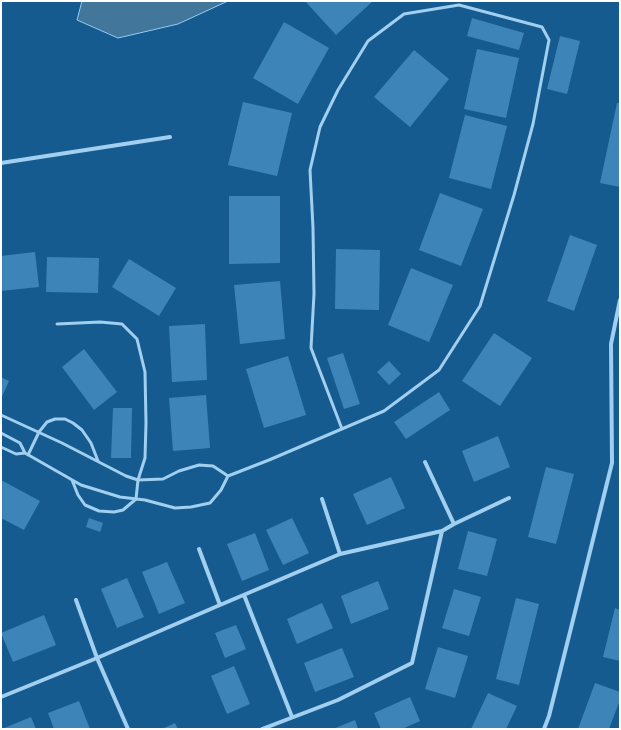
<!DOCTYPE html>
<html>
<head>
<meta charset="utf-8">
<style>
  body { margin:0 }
  #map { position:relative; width:621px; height:730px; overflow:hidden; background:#155b8f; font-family:Poppins,sans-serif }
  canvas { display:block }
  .frame { position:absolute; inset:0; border:2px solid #fff; pointer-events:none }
</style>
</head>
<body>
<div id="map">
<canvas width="621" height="730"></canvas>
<div class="frame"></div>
</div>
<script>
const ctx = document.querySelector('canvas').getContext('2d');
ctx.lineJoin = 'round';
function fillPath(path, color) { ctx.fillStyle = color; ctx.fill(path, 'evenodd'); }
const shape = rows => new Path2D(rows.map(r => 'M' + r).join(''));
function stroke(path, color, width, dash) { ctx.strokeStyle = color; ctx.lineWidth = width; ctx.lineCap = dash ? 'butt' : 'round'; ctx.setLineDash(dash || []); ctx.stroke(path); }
const water = shape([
  [82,1,228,1,178,24,118,38,77,20,82,1]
]);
fillPath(water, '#43769b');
stroke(water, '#93cdf3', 1);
fillPath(shape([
  [305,1,373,1,336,35],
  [472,18,524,33,519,50,467,36],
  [284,22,329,48,298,104,253,78],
  [560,36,580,41,567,94,547,89],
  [477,49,519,58,506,118,464,109],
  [414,50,449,79,410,127,374,97],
  [243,102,292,113,277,176,228,165],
  [617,103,620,103,620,187,600,183],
  [465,115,507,126,491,189,449,178],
  [440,193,483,209,461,266,419,250],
  [229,196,280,196,280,263,229,264],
  [570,235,597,245,574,311,547,301],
  [336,249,380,250,379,310,335,309],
  [35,252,39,287,1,291,1,256],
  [47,257,99,258,98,293,46,292],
  [129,259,176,288,159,316,112,287],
  [411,268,453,285,429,342,388,325],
  [280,281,285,339,240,344,234,285],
  [205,324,207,380,172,382,169,326],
  [494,333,532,358,500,406,462,381],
  [84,349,117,392,94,410,62,367],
  [343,353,360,404,344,409,327,358],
  [288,356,306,415,264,428,246,369],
  [389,361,401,374,389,385,377,372],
  [1,377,9,381,1,399],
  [439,392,450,410,406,439,394,422],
  [206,395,210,448,173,451,169,398],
  [113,408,132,408,131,458,111,458],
  [498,436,510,467,474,482,462,451],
  [546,467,574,474,556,544,528,537],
  [391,477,405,508,367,525,353,494],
  [1,480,40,501,24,530,1,518],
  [89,518,103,523,100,532,86,527],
  [292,518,309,553,283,565,266,530],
  [468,531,497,539,487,576,458,569],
  [255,533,269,570,242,581,227,544],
  [167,562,185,603,159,614,142,572],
  [127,578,144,617,117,628,101,589],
  [378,581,389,609,351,624,341,596],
  [454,589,481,597,469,636,442,628],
  [516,598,539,604,519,685,496,679],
  [322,603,333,628,297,644,287,619],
  [615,608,620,610,620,661,603,657],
  [44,615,56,645,13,662,1,633],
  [236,625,246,649,225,658,215,633],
  [438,647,468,656,455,698,425,689],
  [342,648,354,677,315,692,304,663],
  [234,666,250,704,227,714,211,676],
  [595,683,620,692,620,700,609,729,578,729],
  [488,693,517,706,506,729,471,729],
  [410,697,420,721,402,729,381,729,374,713],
  [79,701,90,729,54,729,48,713],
  [31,717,36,729,2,729],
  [355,720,358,729,333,729],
  [175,723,178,729,162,729]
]), '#3d85b8');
stroke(shape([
  [57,324,100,322,122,324,137,339,145,372,146,423,145,458,138,480,136,499,123,510,114,512,99,511,85,505,78,495,72,480],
  [1,415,62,443,126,476,138,480,163,479,179,471,199,465,213,466,228,476],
  [1,433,20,443,25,453],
  [1,447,16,454,25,453,81,485,120,497,145,500,175,508,191,507,210,503,221,490,228,476,269,460,384,411,439,370,480,306,514,195,533,124,549,40,542,27,459,5,404,14,368,41,338,90,320,127,310,170,313,228,314,294,311,348,342,429],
  [28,455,39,432,47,422,55,419,65,419,73,423,82,430,91,443,98,461]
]), '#a1cff0', 3);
stroke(shape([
  [1,163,170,137],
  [425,462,454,524],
  [322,499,340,554],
  [442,531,454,524,509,498],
  [199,549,220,605],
  [244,595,292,717],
  [76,600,97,658,128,729],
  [1,697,97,658,220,605,340,554,442,531,412,663,338,700,262,729],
  [544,729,549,716,575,612,612,463,611,344,620,300]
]), '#a1cff0', 4);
</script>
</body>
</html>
